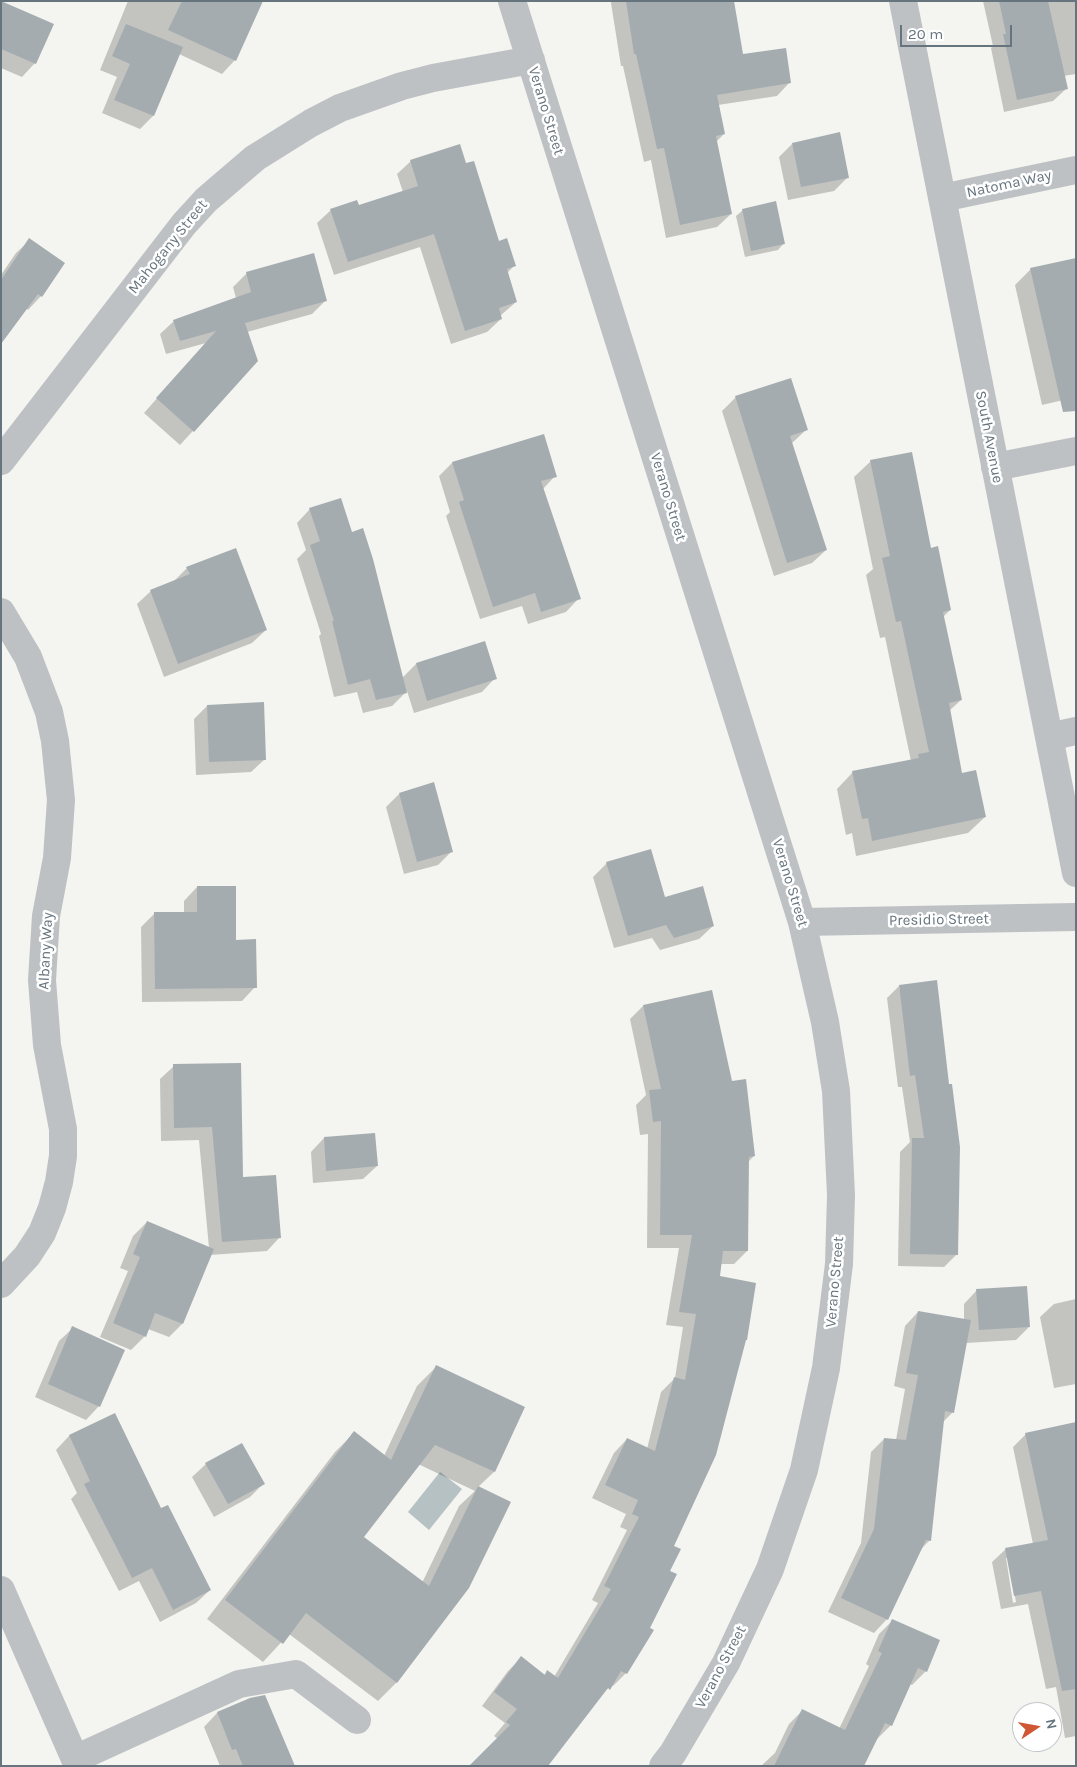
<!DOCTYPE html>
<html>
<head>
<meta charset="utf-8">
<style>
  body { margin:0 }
  #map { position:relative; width:1077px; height:1767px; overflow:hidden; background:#f4f4f0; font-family:Karla,sans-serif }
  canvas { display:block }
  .frame { position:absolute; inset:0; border:2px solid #66747e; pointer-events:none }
  .north { position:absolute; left:1012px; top:1702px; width:50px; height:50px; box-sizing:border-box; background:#fff; border:1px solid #c2c7cb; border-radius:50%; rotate:78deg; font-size:14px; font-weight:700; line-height:20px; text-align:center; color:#66747e }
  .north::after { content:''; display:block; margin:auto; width:18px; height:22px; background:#d05734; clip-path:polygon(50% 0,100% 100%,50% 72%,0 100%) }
  .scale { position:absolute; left:900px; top:25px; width:112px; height:22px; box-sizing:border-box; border:2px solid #66747e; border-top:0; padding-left:6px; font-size:15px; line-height:18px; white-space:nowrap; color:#66747e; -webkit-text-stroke:4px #fff; paint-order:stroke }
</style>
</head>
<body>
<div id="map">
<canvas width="1077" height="1767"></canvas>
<div class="frame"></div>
<div class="north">N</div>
<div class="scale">20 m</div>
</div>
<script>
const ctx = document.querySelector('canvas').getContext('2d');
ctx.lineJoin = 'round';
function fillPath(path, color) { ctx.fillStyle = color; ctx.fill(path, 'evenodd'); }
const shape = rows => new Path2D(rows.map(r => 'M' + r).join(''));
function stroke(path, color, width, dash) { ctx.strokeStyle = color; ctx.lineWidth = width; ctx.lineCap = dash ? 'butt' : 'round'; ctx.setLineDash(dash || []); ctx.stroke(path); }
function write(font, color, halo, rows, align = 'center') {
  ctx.font = font + ' Karla,sans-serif'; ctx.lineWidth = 5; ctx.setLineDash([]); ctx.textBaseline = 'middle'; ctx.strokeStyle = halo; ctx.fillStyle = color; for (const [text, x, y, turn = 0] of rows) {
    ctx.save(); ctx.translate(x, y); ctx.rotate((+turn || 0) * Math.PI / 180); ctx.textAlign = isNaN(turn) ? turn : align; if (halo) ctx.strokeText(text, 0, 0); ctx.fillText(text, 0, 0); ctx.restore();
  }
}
fillPath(shape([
  [440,1472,462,1489,429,1530,408,1512]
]), '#b6c1c4');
fillPath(shape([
  [128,1,261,1,235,60,222,74,179,54,153,116,140,129,102,113,117,77,100,70],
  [612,1,733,1,742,56,790,82,777,96,718,105,724,134,716,142,731,214,717,227,666,238,651,160,644,162,623,66,621,66,611,3],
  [983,1,1076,1,1076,74,1063,76,1066,89,1053,101,1004,112,991,48,993,46],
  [1,4,35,63,22,77,1,68],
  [792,144,848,177,834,191,788,200,779,157],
  [411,161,466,164,499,242,514,266,507,273,516,302,500,316,501,319,487,332,451,344,420,247,334,275,317,223,331,210,358,207,403,192,397,174],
  [743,210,784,243,778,250,745,257,736,216],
  [30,240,63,263,41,296,28,310,26,308,1,342,1,275,16,253],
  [1031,269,1076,397,1042,405,1015,285],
  [247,273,325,301,312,314,247,332,257,361,180,445,144,413,206,343,166,354,160,334,174,321,236,298,233,287],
  [736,397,806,430,791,444,826,550,812,563,774,576,722,411],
  [871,461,930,549,950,610,943,617,961,700,949,711,961,775,985,817,968,833,856,856,852,833,846,835,837,789,853,772,911,761,885,637,880,638,866,575,873,569,854,477],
  [452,463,555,476,543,489,579,598,566,612,528,624,522,606,480,619,446,516,450,512,439,476],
  [310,509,402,678,416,664,484,643,495,678,482,692,414,713,407,691,392,706,363,713,357,692,334,697,319,636,321,634,297,559,306,550,297,523],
  [187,568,266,630,252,643,164,677,137,604,151,591,173,582],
  [207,706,265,759,251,772,196,775,194,719],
  [399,794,452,851,438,865,404,874,386,807],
  [607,863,664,898,713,926,699,939,660,950,652,938,614,948,593,877],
  [197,887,235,941,255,987,242,1001,142,1002,141,927,154,914,184,913,184,901],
  [899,986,957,1254,944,1267,898,1266,900,1152,910,1142,902,1087,898,1087,887,998],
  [643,1006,731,1082,754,1156,748,1162,747,1251,734,1264,720,1264,719,1278,744,1342,672,1546,668,1572,626,1673,613,1686,611,1685,597,1700,498,1739,494,1736,505,1723,482,1706,508,1671,521,1658,544,1675,548,1671,554,1677,598,1603,592,1600,627,1530,620,1527,626,1514,592,1498,614,1453,627,1439,647,1449,661,1392,675,1378,683,1327,666,1325,679,1248,647,1248,648,1134,640,1135,636,1105,646,1095,630,1019],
  [240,1065,242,1179,280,1237,267,1251,210,1255,182,1324,169,1337,148,1329,145,1336,131,1350,100,1337,128,1271,120,1268,133,1236,147,1222,209,1248,199,1140,161,1141,160,1079,174,1066],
  [324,1138,377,1166,363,1179,313,1183,311,1152],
  [977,1290,1029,1327,1016,1340,966,1343,953,1412,942,1423,930,1540,919,1551,887,1619,874,1633,828,1612,861,1543,871,1452,884,1439,896,1440,905,1389,894,1386,905,1326,918,1312,964,1320,964,1304],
  [1076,1299,1076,1384,1054,1388,1040,1317,1054,1304],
  [73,1328,99,1406,86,1420,35,1397,59,1341],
  [436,1367,523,1408,494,1472,478,1487,397,1682,378,1701,289,1634,263,1662,207,1619,335,1452,354,1433,384,1456,417,1386],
  [418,1464,475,1491,459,1506,422,1583,362,1537],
  [114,1414,161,1510,210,1590,196,1603,160,1622,139,1581,119,1591,71,1499,77,1493,56,1450,69,1436],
  [1076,1433,1076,1736,1065,1738,1056,1687,1046,1689,1028,1604,1001,1609,992,1562,1006,1549,1033,1544,1013,1447,1026,1434],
  [1006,1558,1008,1558,1016,1602,1013,1603],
  [206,1464,263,1484,250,1497,214,1517,192,1477],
  [892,1621,926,1671,912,1685,910,1684,891,1725,877,1739,862,1766,761,1766,775,1753,789,1724,802,1711,839,1729,869,1666,866,1664,879,1634],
  [251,1699,286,1766,220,1766,204,1727,217,1713]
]), '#0003');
fillPath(shape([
  [1,1,54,24,36,64,1,49],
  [182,1,263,1,236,61,168,30],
  [626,1,734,1,743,54,786,48,791,83,717,95,725,134,716,136,732,214,680,225,664,148,657,149,636,54,634,54],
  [999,1,1048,1,1068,89,1017,100,1003,34,1006,34],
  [126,24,183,47,154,116,114,100,130,64,112,56],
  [840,132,849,178,801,187,792,143],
  [460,144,466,163,474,161,499,241,507,238,516,266,507,269,517,302,499,308,502,319,465,331,434,234,348,262,330,209,357,200,359,205,418,186,410,160],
  [776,201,785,244,751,251,742,209],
  [29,238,65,263,42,297,38,294,1,344,1,280],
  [314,253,327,301,245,323,258,361,194,432,156,398,216,331,180,341,173,320,251,292,246,272],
  [1076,258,1076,411,1063,412,1030,268],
  [791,378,808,430,790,436,827,550,787,563,735,396],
  [544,434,557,477,541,481,581,599,541,612,535,593,493,607,459,502,464,500,452,462],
  [912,452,931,548,938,546,951,610,943,612,962,700,949,703,962,773,976,770,986,817,872,841,868,818,862,819,852,771,919,758,918,754,929,752,901,621,896,622,882,558,890,556,870,460],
  [341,498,352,532,363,528,373,559,407,693,376,700,370,679,348,685,332,621,334,621,310,545,320,541,309,508],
  [236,548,267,630,178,664,150,590,190,574,186,567],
  [485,641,497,679,427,701,416,663],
  [264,702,266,760,209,762,207,705],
  [434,782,453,852,417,862,399,793],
  [651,849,665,897,703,886,714,926,674,938,666,925,628,936,606,862],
  [197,886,236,886,236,940,256,939,257,988,155,989,154,912,197,912],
  [937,980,949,1084,952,1084,960,1147,958,1255,910,1254,912,1138,924,1138,915,1075,910,1076,899,985],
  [712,990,732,1081,746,1079,755,1156,749,1157,748,1251,723,1251,720,1276,756,1283,747,1340,746,1340,716,1455,674,1546,681,1549,670,1571,677,1574,650,1628,654,1630,627,1674,621,1671,610,1690,608,1688,548,1766,469,1766,510,1725,506,1722,517,1709,494,1692,521,1656,545,1675,547,1670,558,1678,611,1589,604,1586,639,1517,632,1514,638,1500,605,1485,627,1438,655,1451,674,1377,685,1380,696,1314,679,1312,692,1235,660,1235,661,1121,653,1122,649,1090,661,1089,643,1005],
  [241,1063,243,1177,276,1175,281,1238,222,1242,212,1127,174,1128,173,1064],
  [375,1133,378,1166,326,1171,324,1137],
  [147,1221,214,1249,183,1324,155,1313,146,1337,113,1323,140,1257,133,1254],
  [1027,1286,1030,1327,979,1330,976,1289],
  [918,1311,971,1320,954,1413,945,1411,931,1541,926,1540,888,1620,841,1598,874,1529,884,1438,906,1440,918,1375,906,1373],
  [72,1326,125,1350,100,1407,48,1384],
  [436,1365,525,1407,495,1472,435,1445,364,1537,429,1586,478,1486,511,1502,469,1588,397,1683,306,1613,283,1644,225,1600,354,1431,391,1460],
  [115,1413,161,1508,168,1505,211,1590,173,1610,152,1568,132,1578,84,1484,90,1481,69,1435],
  [1076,1422,1076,1689,1062,1691,1041,1591,1014,1596,1005,1548,1048,1540,1025,1433],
  [242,1443,265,1484,228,1504,205,1463],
  [892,1619,940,1640,927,1672,918,1668,892,1726,885,1723,864,1766,774,1766,802,1709,845,1730,882,1653,878,1651],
  [265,1695,295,1766,243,1766,236,1749,232,1750,217,1712,250,1698]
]), '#a4acb0');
stroke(shape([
  [512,1,802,922,825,1022,836,1091,841,1195,839,1264,826,1368,804,1470,770,1569,726,1663,673,1753,663,1766],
  [903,1,1076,873],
  [942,198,1076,170],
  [1,461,184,224,206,200,255,158,311,123,340,108,402,86,433,78,531,60],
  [995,467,1076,451],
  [1,612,28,657,49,712,55,741,61,800,57,858,46,916,42,980,47,1045,63,1129,63,1156,59,1182,52,1208,42,1233,27,1256,1,1284],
  [1049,737,1076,731],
  [802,922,1076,917],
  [1,1590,78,1766],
  [75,1759,239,1684,296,1674,357,1720]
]), '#bdc1c4', 28);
write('15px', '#66747e', '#fff', [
  ["Verano Street",546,111,73],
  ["Natoma Way",1009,184,-12],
  ["Mahogany Street",168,247,-51],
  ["South Avenue",989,437,79],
  ["Verano Street",668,497,73],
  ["Verano Street",790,883,73],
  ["Presidio Street",939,920,-1],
  ["Albany Way",46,951,-87],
  ["Verano Street",835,1282,-85],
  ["Verano Street",721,1667,-62]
]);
</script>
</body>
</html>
